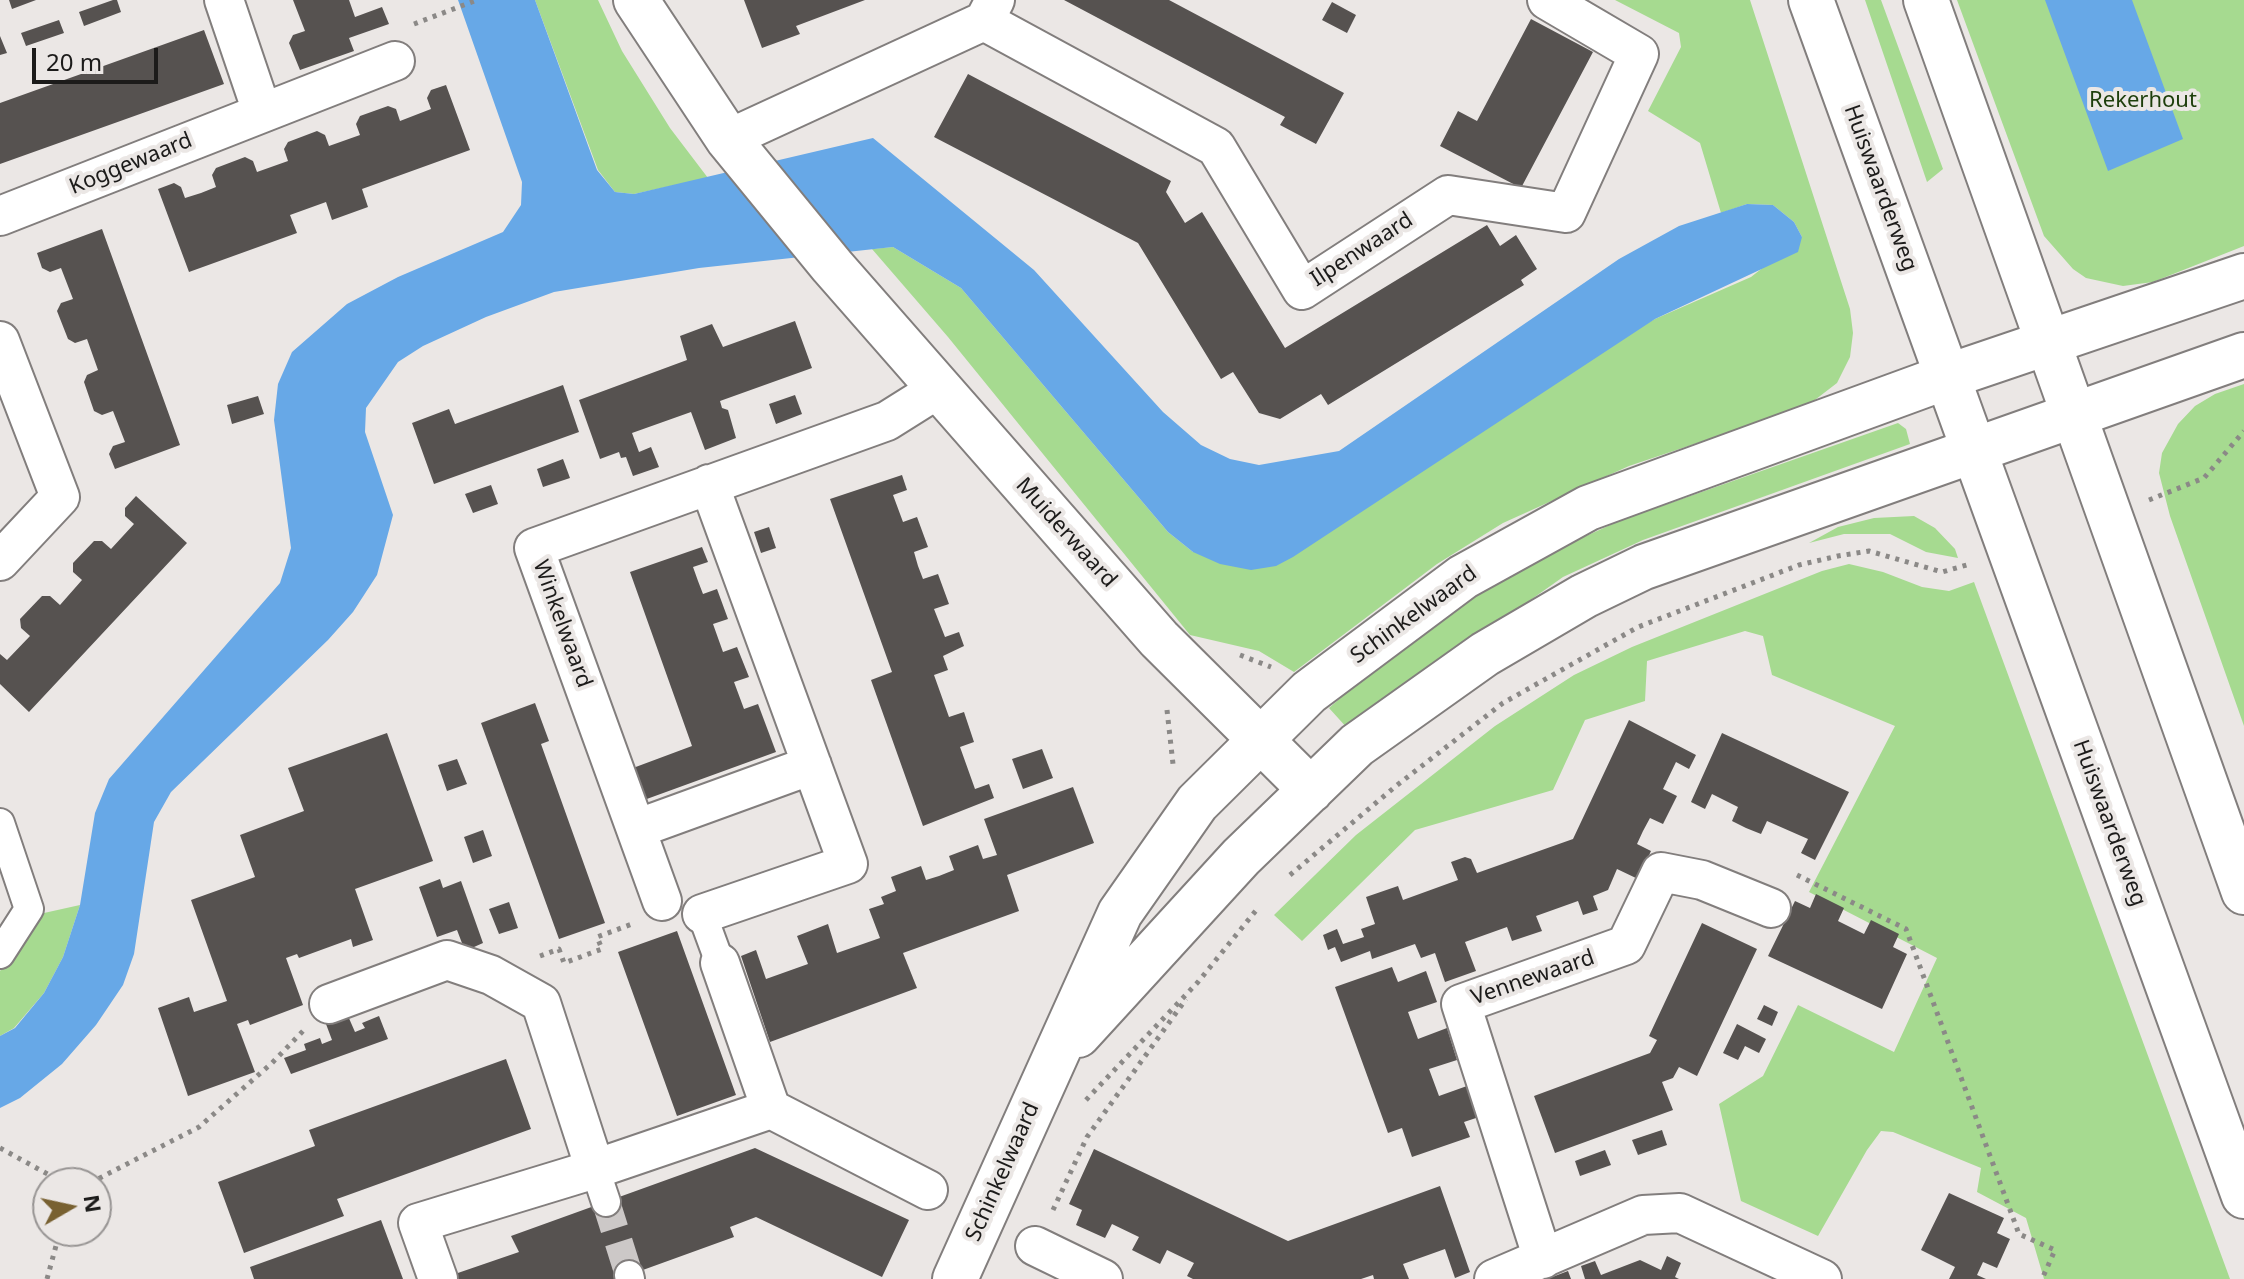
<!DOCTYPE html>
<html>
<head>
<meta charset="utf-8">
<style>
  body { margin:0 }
  #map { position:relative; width:2244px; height:1279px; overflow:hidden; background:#ebe7e5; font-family:"Noto Sans",sans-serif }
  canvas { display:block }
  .north { position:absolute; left:32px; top:1167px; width:80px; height:80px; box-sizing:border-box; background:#ebe7e5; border:2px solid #989594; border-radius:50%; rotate:81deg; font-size:22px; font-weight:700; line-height:32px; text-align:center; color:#1c1b1a }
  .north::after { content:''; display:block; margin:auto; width:28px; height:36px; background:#786131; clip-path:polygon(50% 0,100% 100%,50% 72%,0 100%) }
  .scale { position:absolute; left:32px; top:48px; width:126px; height:36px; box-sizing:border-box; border:4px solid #1c1b1a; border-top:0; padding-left:10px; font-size:24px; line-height:28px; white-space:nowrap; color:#1c1b1a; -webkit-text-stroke:6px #ebe7e5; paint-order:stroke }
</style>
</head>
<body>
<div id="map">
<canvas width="2244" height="1279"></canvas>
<div class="north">N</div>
<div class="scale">20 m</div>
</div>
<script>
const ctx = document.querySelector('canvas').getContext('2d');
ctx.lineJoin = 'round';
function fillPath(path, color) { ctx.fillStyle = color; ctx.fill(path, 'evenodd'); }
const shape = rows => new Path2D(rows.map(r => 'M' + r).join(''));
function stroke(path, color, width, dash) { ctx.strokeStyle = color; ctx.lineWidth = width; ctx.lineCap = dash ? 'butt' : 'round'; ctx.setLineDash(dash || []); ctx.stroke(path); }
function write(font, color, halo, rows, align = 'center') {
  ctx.font = font + ' "Noto Sans",sans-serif'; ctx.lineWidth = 8; ctx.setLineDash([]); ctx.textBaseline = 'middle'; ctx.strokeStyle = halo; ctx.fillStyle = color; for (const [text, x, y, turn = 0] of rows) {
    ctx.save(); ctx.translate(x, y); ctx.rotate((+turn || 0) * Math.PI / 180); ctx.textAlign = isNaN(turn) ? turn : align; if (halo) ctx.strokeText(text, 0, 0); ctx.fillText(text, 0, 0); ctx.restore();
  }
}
fillPath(shape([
  [535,0,598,0,622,51,670,128,708,178,634,194,615,192,598,170],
  [1615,0,1750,0,1850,309,1853,333,1850,357,1837,383,1807,406,1629,466,1503,523,1437,564,1294,672,1259,651,1190,635,948,337,872,249,893,247,961,288,1168,532,1193,552,1655,319,1751,277,1802,237,1794,222,1773,205,1747,204,1721,213,1700,143,1648,111,1681,47,1679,33],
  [1865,0,1881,0,1943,169,1927,182],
  [1957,0,2244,0,2244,246,2153,282,2123,286,2086,278,2073,269,2044,236],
  [2244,384,2244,726,2170,516,2159,473,2162,453,2178,424,2195,406,2215,394],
  [1898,423,1906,429,1910,444,1643,540,1563,577,1348,729,1329,708,1415,633,1520,566,1619,521],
  [1914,516,1935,528,1955,549,1958,558,1926,552,1890,534,1844,534,1809,543,1838,527,1874,518],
  [1849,564,1883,572,1922,587,1949,591,1974,582,2230,1279,2044,1279,2026,1218,1977,1192,1981,1168,1893,1132,1881,1131,1867,1150,1818,1236,1741,1201,1719,1104,1763,1076,1798,1005,1894,1052,1937,958,1809,892,1895,726,1772,675,1763,636,1745,631,1647,661,1645,701,1585,720,1553,790,1415,830,1302,941,1274,915,1356,835,1495,726,1574,675,1632,647,1822,571],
  [80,905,63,957,44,993,14,1028,0,1036,0,971,38,923,35,915]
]), '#a6da90');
fillPath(shape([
  [458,0,535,0,597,170,615,192,634,194,873,138,1034,270,1163,412,1201,445,1230,459,1259,465,1339,451,1619,259,1679,226,1747,204,1773,205,1794,222,1802,237,1798,252,1655,319,1293,557,1276,566,1251,570,1220,564,1193,552,1168,532,961,288,893,247,699,268,554,292,486,317,423,346,398,362,366,408,365,432,393,515,377,575,353,612,328,640,171,792,154,822,134,954,123,985,96,1025,62,1064,20,1098,0,1108,0,1036,15,1028,44,993,63,957,80,905,95,813,109,779,280,583,291,548,274,420,278,384,292,352,347,304,398,277,503,232,521,205,522,182],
  [2045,0,2132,0,2183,139,2108,171]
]), '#67a8e7');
fillPath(shape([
  [9,0,36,0,12,9],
  [113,0,117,0,121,12,84,26,79,12],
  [293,0,349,0,355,17,382,7,389,24,349,38,354,51,300,70,289,43,293,35,305,31],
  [744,0,865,0,796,26,800,34,762,48],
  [1064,0,1169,0,1344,93,1316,144,1280,125,1285,117],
  [1332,2,1356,15,1347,33,1322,20],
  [1531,19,1593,52,1521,188,1440,146,1458,111,1477,121],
  [59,20,64,33,26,46,21,33],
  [204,30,224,84,0,164,0,103],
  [0,36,7,53,0,55],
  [968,74,1171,181,1166,192,1185,223,1202,212,1285,348,1487,225,1500,246,1516,235,1537,269,1521,280,1524,285,1328,405,1321,394,1280,419,1259,413,1233,372,1221,379,1138,243,934,137],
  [446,85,470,150,362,189,368,207,332,220,326,202,290,215,297,233,189,272,158,189,174,183,181,187,185,198,201,193,216,187,212,175,216,168,245,157,253,161,257,172,288,161,284,149,288,142,317,131,325,135,329,146,360,135,356,124,360,116,388,106,396,109,400,121,431,109,427,98,431,90],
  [102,229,180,445,115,469,109,454,113,446,125,442,113,411,102,415,94,411,84,382,87,375,98,370,87,339,75,343,68,339,57,311,61,303,73,299,61,268,50,272,42,268,37,253],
  [795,321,812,368,720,401,722,408,728,410,736,438,705,450,691,412,632,433,639,452,651,447,659,467,633,476,626,457,621,458,619,452,600,459,579,400,687,360,680,336,712,324,723,347],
  [563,385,579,432,434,484,412,423,449,409,455,424],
  [795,395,802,414,776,424,769,404],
  [258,396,264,414,232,424,227,405],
  [563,459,570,478,543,487,537,469],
  [902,475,907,490,893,495,903,522,917,517,928,547,914,552,918,566,923,579,938,574,949,604,934,609,945,637,959,632,964,646,943,656,948,670,934,675,949,717,964,712,974,742,960,747,975,789,989,784,994,798,923,826,871,680,892,672,830,499],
  [491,485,498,504,473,513,465,494],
  [136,496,187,543,29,712,0,684,0,654,7,660,30,636,21,628,20,619,42,596,50,596,60,605,82,580,73,572,73,563,94,541,102,541,111,549,134,524,125,516,125,508],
  [769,527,776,548,761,553,754,532],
  [702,547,708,562,693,567,698,581,703,594,717,589,728,619,713,624,723,652,737,647,749,677,734,682,744,709,758,704,776,752,644,800,633,768,692,746,630,572],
  [535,703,549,741,541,744,605,923,559,939,481,723],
  [1629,720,1696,755,1689,769,1676,762,1663,789,1677,796,1663,824,1650,818,1643,831,1637,844,1651,851,1638,879,1617,869,1608,890,1593,896,1598,910,1583,915,1578,901,1536,916,1542,931,1512,941,1507,927,1465,942,1476,971,1445,982,1435,953,1421,958,1415,944,1372,959,1370,951,1341,962,1335,947,1328,950,1323,935,1337,929,1343,944,1364,937,1361,929,1375,924,1366,897,1398,886,1403,900,1458,880,1451,862,1465,857,1471,859,1477,873,1573,839],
  [387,733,433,861,355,889,373,940,353,947,351,939,299,958,297,954,286,958,303,1005,250,1025,248,1020,237,1024,255,1072,188,1096,158,1008,189,997,194,1012,227,1001,191,900,255,877,240,835,304,811,288,768],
  [1722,733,1849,792,1815,860,1801,853,1808,839,1767,821,1761,834,1746,828,1732,821,1738,807,1712,794,1705,809,1691,802],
  [1042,749,1053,778,1023,789,1012,759],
  [457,759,467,784,447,791,438,765],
  [1073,787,1094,843,1007,875,1019,911,903,953,917,988,770,1042,741,956,756,950,766,979,808,964,797,936,828,924,837,953,880,938,869,909,884,904,881,897,896,891,891,877,921,866,926,880,939,876,954,870,949,856,978,845,983,859,997,855,984,819],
  [483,830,492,856,473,863,464,837],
  [440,879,443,888,461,881,483,943,465,951,457,930,437,937,419,887],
  [1816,894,1844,908,1838,921,1864,934,1871,920,1899,934,1893,947,1907,954,1882,1009,1768,956,1795,901,1810,908],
  [509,902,518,928,499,934,489,909],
  [1702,923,1757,949,1697,1076,1679,1067,1673,1078,1662,1082,1673,1110,1555,1153,1534,1096,1650,1053,1657,1040,1649,1036],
  [677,931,736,1095,677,1116,618,952],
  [1392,967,1398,982,1426,971,1437,1002,1408,1012,1418,1039,1447,1028,1457,1060,1429,1069,1439,1096,1467,1086,1479,1117,1464,1122,1470,1137,1412,1157,1402,1128,1388,1133,1335,987],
  [1764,1005,1778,1012,1772,1026,1757,1019],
  [348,1016,355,1032,365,1028,362,1023,379,1016,388,1039,291,1074,284,1058,306,1050,304,1044,320,1038,322,1044,332,1040,326,1024],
  [1737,1024,1766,1039,1759,1053,1745,1046,1738,1060,1723,1053],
  [506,1059,531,1129,337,1199,344,1216,244,1253,218,1182,315,1146,309,1130],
  [1662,1130,1667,1145,1638,1155,1632,1140],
  [755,1148,909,1220,882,1277,756,1217,730,1227,734,1237,618,1279,453,1279,452,1275,519,1252,511,1236],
  [1094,1149,1288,1241,1440,1186,1470,1272,1455,1278,1445,1249,1403,1264,1409,1279,1374,1279,1373,1275,1361,1279,1193,1279,1187,1276,1194,1263,1167,1250,1160,1264,1132,1250,1139,1237,1112,1224,1105,1238,1076,1225,1082,1210,1069,1204],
  [1605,1150,1611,1165,1580,1176,1575,1161],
  [1949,1193,2004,1218,1997,1233,2010,1239,1997,1268,1983,1262,1977,1275,1986,1279,1949,1279,1955,1267,1921,1250],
  [381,1220,403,1279,254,1279,250,1267],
  [1667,1256,1681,1263,1675,1277,1679,1279,1585,1279,1581,1266,1595,1261,1601,1275,1640,1260,1661,1270],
  [1568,1271,1571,1279,1547,1279]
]), '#565250');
stroke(shape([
  [606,1202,629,1275]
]), '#ccc8c7', 28, [28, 14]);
const pedestrian = shape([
  [0,823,29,909,0,954],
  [702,914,720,963],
  [595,1169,606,1202],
  [629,1275,630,1279]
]);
const minor = shape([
  [224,0,262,112],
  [984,21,1216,147,1302,290,1448,195,1566,213,1639,54,1547,0],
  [728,139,984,21,995,0],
  [0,216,395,61],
  [0,341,60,497,0,561],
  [636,829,812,765],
  [662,901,534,548,887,421,938,389],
  [702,914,848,864,709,484],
  [720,963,771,1109,928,1190],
  [329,1004,447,960,491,975,541,1003,595,1169],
  [1035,1246,1103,1279],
  [1543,1259,1461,1004,1626,945,1661,872,1702,880,1771,908],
  [438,1279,418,1223,595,1169,771,1109],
  [1494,1279,1643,1215,1680,1213,1822,1279]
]);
const tertiary = shape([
  [636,0,728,139,832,266,1159,639,1311,790],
  [1078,1035,1241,857,1357,745,1485,654,1584,596,1644,567,2244,355],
  [955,1279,1120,913,1197,803,1309,692,1463,577,1588,508,1949,376,2244,276]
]);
const trunk = shape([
  [1811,0,2244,1196],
  [1926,0,2244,892]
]);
stroke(pedestrian, '#827e7d', 32);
stroke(minor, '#827e7d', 42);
stroke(tertiary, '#827e7d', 48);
stroke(trunk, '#827e7d', 48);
stroke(shape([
  [414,24,477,0],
  [2149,500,2204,478,2244,431],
  [1240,655,1271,667],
  [1167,710,1173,764],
  [1290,875,1396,786,1503,703,1638,627,1799,565,1838,556,1869,551,1942,572,1970,564],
  [1797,875,1906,929,2019,1234,2055,1250,2042,1279],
  [540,956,559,949,564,963,602,949,597,937,632,924],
  [1086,1100,1198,982,1258,908],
  [0,1148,64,1183],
  [90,1183,199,1127,272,1063,303,1031],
  [1053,1210,1087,1137,1186,999],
  [47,1279,60,1231]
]), '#8b8987', 5, [4, 6]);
stroke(pedestrian, '#fff', 28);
stroke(minor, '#fff', 38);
stroke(tertiary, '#fff', 44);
stroke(trunk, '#fff', 44);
write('22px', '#1d3e0b', '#ebe7e5', [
  ["Rekerhout",2143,101]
]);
write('22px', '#1c1b1a', '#ebe7e5', [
  ["Koggewaard",131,164,-22],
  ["Huiswaarderweg",1880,188,70],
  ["Ilpenwaard",1362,250,-33],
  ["Muiderwaard",1066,533,48],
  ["Schinkelwaard",1414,615,-36],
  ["Winkelwaard",562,624,70],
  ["Huiswaarderweg",2109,823,70],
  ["Vennewaard",1533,978,-19],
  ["Schinkelwaard",1003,1172,-66]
]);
</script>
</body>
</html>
